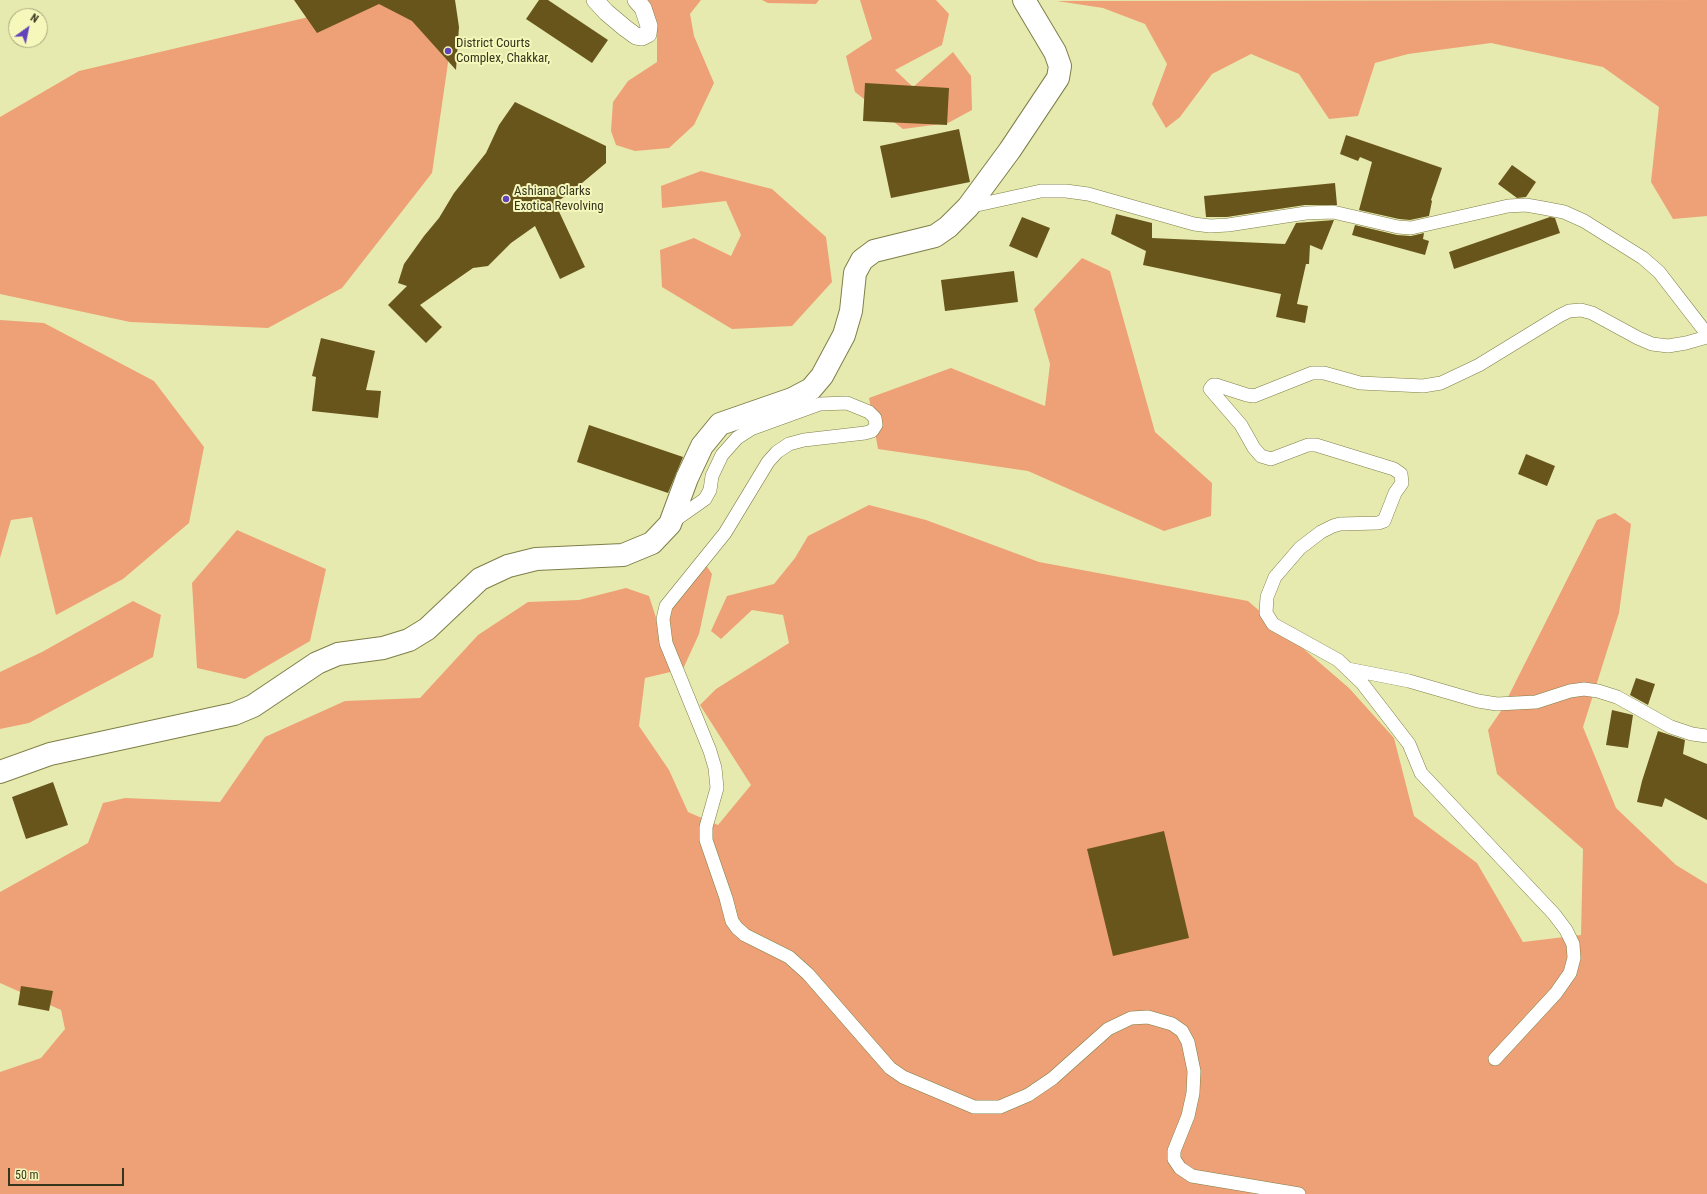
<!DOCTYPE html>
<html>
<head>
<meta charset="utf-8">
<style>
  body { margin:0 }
  #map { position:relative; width:1707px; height:1194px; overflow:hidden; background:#e7eaaf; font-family:"Roboto Condensed",sans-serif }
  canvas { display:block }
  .north { position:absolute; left:8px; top:8px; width:40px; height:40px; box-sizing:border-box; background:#f5f7bb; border:1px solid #a9aa7d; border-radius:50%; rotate:33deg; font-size:11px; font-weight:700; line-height:16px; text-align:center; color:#36361f }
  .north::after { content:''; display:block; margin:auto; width:14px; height:18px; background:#6243bb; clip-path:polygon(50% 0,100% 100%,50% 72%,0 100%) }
  .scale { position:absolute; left:8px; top:1168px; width:116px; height:18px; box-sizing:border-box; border:2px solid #36361f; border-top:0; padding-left:5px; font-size:12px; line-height:14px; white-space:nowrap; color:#36361f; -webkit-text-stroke:3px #f5f7bb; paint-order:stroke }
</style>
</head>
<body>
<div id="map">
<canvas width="1707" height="1194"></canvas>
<div class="north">N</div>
<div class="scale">50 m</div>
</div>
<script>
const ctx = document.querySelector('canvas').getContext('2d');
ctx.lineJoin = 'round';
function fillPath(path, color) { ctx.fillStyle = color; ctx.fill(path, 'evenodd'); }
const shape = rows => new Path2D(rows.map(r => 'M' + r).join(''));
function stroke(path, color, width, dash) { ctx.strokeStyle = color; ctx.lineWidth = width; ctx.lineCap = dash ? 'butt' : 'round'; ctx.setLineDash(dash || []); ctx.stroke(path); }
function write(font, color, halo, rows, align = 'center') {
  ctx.font = font + ' "Roboto Condensed",sans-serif'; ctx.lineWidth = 4; ctx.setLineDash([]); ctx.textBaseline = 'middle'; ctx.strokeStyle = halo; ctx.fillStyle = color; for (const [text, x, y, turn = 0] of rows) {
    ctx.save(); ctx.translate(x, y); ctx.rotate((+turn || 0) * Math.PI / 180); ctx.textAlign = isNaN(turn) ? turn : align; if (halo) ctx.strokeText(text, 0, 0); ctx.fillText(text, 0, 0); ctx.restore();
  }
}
fillPath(shape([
  [381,0,392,0,449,56,432,173,342,288,268,328,130,322,0,294,0,117,79,71],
  [638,0,701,0,690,14,694,36,714,83,694,125,669,148,635,151,616,145,611,131,613,102,628,81,657,62,657,33],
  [762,0,819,0,816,4,768,3],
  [860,0,936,0,949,14,942,45,895,70,913,87,953,52,971,76,972,110,948,123,903,129,855,92,846,56,872,39],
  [1707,0,1707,216,1673,219,1651,182,1659,107,1603,67,1491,43,1408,54,1375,63,1358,116,1329,119,1299,74,1251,54,1212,74,1180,117,1166,128,1152,104,1167,64,1145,24,1103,8,1057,1],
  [701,171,772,189,826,237,832,282,792,326,732,329,662,287,660,250,694,238,731,256,741,235,726,201,662,208,661,186],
  [1082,258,1110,271,1155,432,1212,483,1211,516,1164,531,1028,471,878,449,869,398,951,368,1045,406,1050,364,1034,309],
  [0,320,44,323,154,381,204,447,189,523,123,579,56,615,32,517,11,520,0,558],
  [869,505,926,520,1039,562,1248,601,1349,688,1394,738,1414,816,1477,863,1523,942,1581,935,1583,849,1497,774,1488,730,1501,711,1597,520,1615,513,1631,524,1619,613,1583,727,1616,808,1676,865,1707,884,1707,1194,0,1194,0,1072,41,1058,65,1029,61,1010,0,983,0,892,88,843,103,803,125,798,220,802,265,737,345,701,420,698,478,635,528,602,579,600,626,588,649,596,661,633,676,594,706,565,712,574,699,634,683,669,645,678,639,726,669,770,688,812,718,825,751,785,700,705,716,689,789,643,783,615,752,610,721,639,711,631,727,596,774,584,795,558,808,536],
  [237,530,326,569,310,641,245,679,197,668,192,583],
  [133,601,161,615,153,657,29,723,0,729,0,672,42,652]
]), '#eea176');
fillPath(shape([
  [294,0,455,0,459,27,456,70,412,21,379,4,317,33],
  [539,0,548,0,608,40,592,63,526,19],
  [865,83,949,88,947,125,863,121],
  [515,102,606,146,606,163,570,193,555,203,585,267,560,279,535,226,511,243,488,266,473,268,420,305,442,327,426,343,388,305,407,286,398,283,404,264,424,236,439,218,454,193,486,153,499,125],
  [959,129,970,182,891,198,880,146],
  [1346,135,1442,168,1431,200,1432,201,1429,216,1410,220,1399,219,1359,210,1372,162,1360,157,1358,161,1340,154],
  [1512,165,1536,182,1526,197,1517,198,1498,184],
  [1335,183,1337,205,1305,205,1227,217,1206,217,1204,196],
  [1116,214,1152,223,1152,238,1285,244,1296,223,1334,220,1322,250,1310,245,1309,264,1306,264,1297,304,1308,306,1305,323,1276,317,1281,294,1143,265,1146,251,1111,234],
  [1022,217,1050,228,1037,258,1009,246],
  [1550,217,1555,218,1560,233,1454,269,1449,252],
  [1355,225,1397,235,1411,236,1424,233,1423,239,1429,241,1425,255,1352,235],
  [1014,271,1018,302,945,311,941,280],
  [321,338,375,351,366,390,381,391,378,418,312,411,316,377,312,376],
  [589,425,683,457,668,493,577,462],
  [1526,454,1555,466,1547,486,1518,474],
  [1636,678,1655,684,1648,705,1630,695],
  [1612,710,1633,715,1628,748,1606,745],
  [1658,731,1685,740,1683,754,1707,764,1707,820,1665,798,1662,807,1637,802,1642,781],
  [53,782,68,825,26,839,12,797],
  [1164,831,1189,938,1113,956,1087,849],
  [21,986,53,991,49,1011,18,1005]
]), '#68551c');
const minor = shape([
  [968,207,1041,191,1066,191,1088,194,1194,224,1210,226,1228,225,1306,213,1333,212,1398,227,1411,228,1508,206,1526,205,1543,208,1564,212,1584,221,1643,258,1659,272,1707,334],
  [671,523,705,499,710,490,712,476,722,455,737,438,751,429,820,404,847,403,869,412,875,418,876,425,872,431,865,433,804,440,789,444,777,452,768,462,725,533,666,606,663,619,666,643,710,751,715,768,717,788,706,827,706,840,726,898,732,921,737,928,745,935,789,957,808,974,890,1068,903,1077,974,1107,1000,1107,1028,1095,1053,1078,1108,1029,1131,1018,1148,1017,1172,1024,1182,1031,1188,1042,1194,1071,1193,1093,1188,1116,1174,1151,1174,1159,1180,1168,1192,1176,1299,1194],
  [1348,669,1409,681,1478,701,1497,704,1536,702,1570,691,1584,689,1598,691,1617,697,1671,727,1692,734,1707,736],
  [1495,1059,1556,993,1570,973,1574,958,1573,944,1566,930,1554,914,1421,773,1409,744,1362,683,1338,660,1273,624,1266,613,1267,597,1275,577,1300,548,1321,532,1333,526,1340,524,1378,523,1384,521,1395,493,1402,483,1401,474,1394,469,1316,445,1308,445,1271,459,1261,456,1254,448,1241,425,1210,389,1213,385,1216,385,1247,395,1254,396,1312,373,1324,373,1360,383,1423,386,1441,383,1479,365,1559,316,1569,311,1581,310,1592,313,1638,338,1652,344,1668,346,1686,343,1707,337]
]);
const tertiary = shape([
  [595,0,606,12,625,28,636,36,642,37,648,34,649,26,643,8,636,0]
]);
const trunk = shape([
  [0,772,50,754,234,714,253,706,317,663,338,654,383,648,409,640,427,629,480,579,508,566,536,559,623,555,652,543,670,524,687,478,702,446,720,424,792,399,811,389,822,376,844,335,851,311,855,273,862,260,874,251,935,236,948,227,968,207,1010,150,1058,78,1060,66,1055,52,1024,0]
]);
stroke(minor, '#7e7f48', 14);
stroke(tertiary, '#7e7f48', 18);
stroke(trunk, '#7e7f48', 24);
stroke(minor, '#fff', 13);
stroke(tertiary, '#fff', 17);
stroke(trunk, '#fff', 22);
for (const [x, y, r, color] of [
  [448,51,4,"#6243bb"],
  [506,199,4,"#6243bb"]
]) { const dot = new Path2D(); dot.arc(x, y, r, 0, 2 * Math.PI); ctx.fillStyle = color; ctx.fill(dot); stroke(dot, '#f5f7bb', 1.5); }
write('13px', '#36361f', '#f5f7bb', [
  ["District Courts",456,44],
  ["Complex, Chakkar,",456,59],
  ["Ashiana Clarks",514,192],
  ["Exotica Revolving",514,207]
], 'left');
</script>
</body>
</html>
